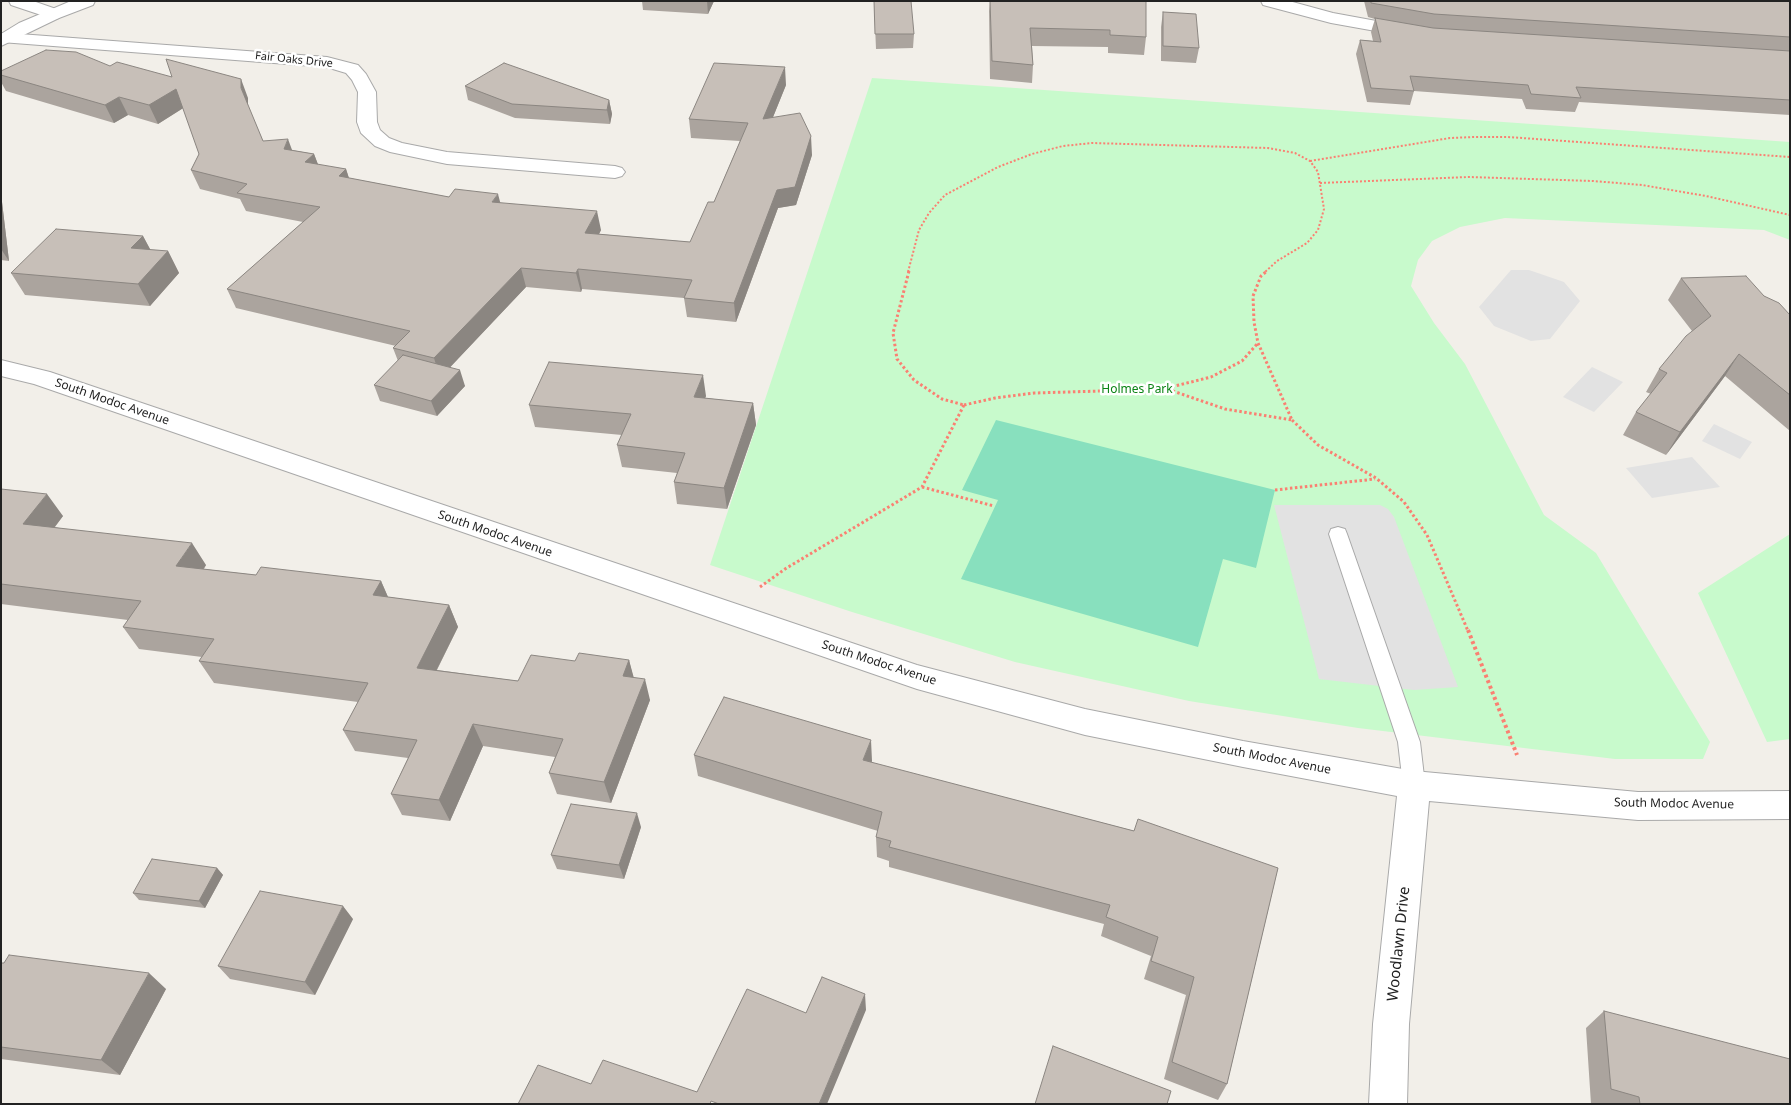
<!DOCTYPE html>
<html>
<head>
<meta charset="utf-8">
<style>
  body { margin:0 }
  #map { position:relative; width:1791px; height:1105px; overflow:hidden; background:#f2efe9; font-family:"Noto Sans",sans-serif }
  canvas { display:block }
  .frame { position:absolute; inset:0; border:2px solid #222; pointer-events:none }
</style>
</head>
<body>
<div id="map">
<canvas width="1791" height="1105"></canvas>
<div class="frame"></div>
</div>
<script>
const ctx = document.querySelector('canvas').getContext('2d');
ctx.lineJoin = 'round';
function fillPath(path, color) { ctx.fillStyle = color; ctx.fill(path, 'evenodd'); }
const shape = rows => new Path2D(rows.map(r => 'M' + r).join(''));
function stroke(path, color, width, dash) { ctx.strokeStyle = color; ctx.lineWidth = width; ctx.lineCap = dash ? 'butt' : 'round'; ctx.setLineDash(dash || []); ctx.stroke(path); }
function write(font, color, halo, rows, align = 'center') {
  ctx.font = font + ' "Noto Sans",sans-serif'; ctx.lineWidth = 5; ctx.setLineDash([]); ctx.textBaseline = 'middle'; ctx.strokeStyle = halo; ctx.fillStyle = color; for (const [text, x, y, turn = 0] of rows) {
    ctx.save(); ctx.translate(x, y); ctx.rotate((+turn || 0) * Math.PI / 180); ctx.textAlign = isNaN(turn) ? turn : align; if (halo) ctx.strokeText(text, 0, 0); ctx.fillText(text, 0, 0); ctx.restore();
  }
}
fillPath(shape([
  [872,78,1790,142,1790,240,1764,230,1505,218,1460,227,1432,241,1418,260,1411,286,1434,323,1465,364,1544,515,1596,553,1710,742,1703,759,1615,759,1358,728,1189,701,1015,662,852,612,710,565],
  [1790,534,1790,739,1767,742,1698,593]
]), '#c8facc');
fillPath(shape([
  [996,420,1275,490,1256,568,1223,559,1198,647,961,579,998,500,962,490]
]), '#88e0be');
fillPath(shape([
  [1511,270,1529,270,1564,282,1580,301,1550,339,1531,341,1494,326,1479,307],
  [1592,367,1623,382,1594,412,1563,397],
  [1714,424,1752,442,1740,459,1702,441],
  [1692,457,1720,487,1652,498,1626,468],
  [1274,505,1380,505,1388,509,1394,517,1458,687,1414,690,1319,679]
]), '#e2e2e2');
const service = shape([
  [1338,527,1345,529,1347,534,1420,742,1425,785,1422,792,1414,794,1406,792,1403,785,1398,742,1329,534,1331,529,1338,527]
]);
const minor = shape([
  [9,1,33,1,59,10,61,14,59,18,53,19,11,5,9,1],
  [1261,1,1289,1,1333,13,1409,27,1415,28,1418,32,1415,36,1409,37,1331,23,1263,5,1261,1],
  [6,33,327,57,358,65,366,74,376,92,377,122,380,130,389,138,402,143,447,152,615,166,622,168,625,172,622,176,615,178,447,164,390,152,375,146,361,133,357,122,358,92,352,80,346,73,326,67,1,42,1,34,6,33],
  [1,360,50,372,917,665,1085,709,1243,741,1414,771,1638,792,1790,791,1790,819,1638,820,1429,801,1409,1024,1407,1104,1369,1104,1373,1024,1397,796,1243,767,1085,735,917,689,34,384,1,376,1,360]
]);
const tertiary = shape([
  [71,1,95,1,93,5,59,18,1,46,1,34,19,23,71,1]
]);
stroke(service, '#a9a9a9', 2);
stroke(minor, '#a9a9a9', 2);
stroke(tertiary, '#a9a9a9', 2);
stroke(shape([
  [1310,161,1450,138,1474,137,1508,137,1790,157],
  [1320,183,1469,177,1593,181,1642,185,1706,196,1790,215],
  [908,272,919,230,929,213,945,195,998,167,1032,154,1063,146,1092,143,1268,148,1295,153,1310,161,1318,172,1324,209,1318,230,1307,243,1277,261,1265,272]
]), '#fa8072', 2, [2, 2]);
stroke(shape([
  [909,271,893,333,897,359,914,380,942,399,964,405],
  [1167,388,1211,377,1242,361,1258,343],
  [964,405,995,398,1034,393,1167,389,1225,409,1292,420,1258,343,1254,322,1253,296,1261,276,1267,271],
  [1292,420,1318,445,1376,478,1404,502,1427,535,1468,631],
  [922,487,994,506],
  [1275,490,1375,479],
  [760,587,785,569,922,487,964,405]
]), '#fa8072', 3, [2.5, 2.5]);
stroke(shape([
  [1468,630,1517,755]
]), '#fa8072', 4, [3, 3]);
fillPath(service, '#fff');
fillPath(minor, '#fff');
fillPath(tertiary, '#fff');
fillPath(shape([
  [642,1,714,1,708,14,643,10],
  [874,1,914,34,913,48,876,49],
  [990,1,1146,1,1146,37,1144,55,1108,53,1108,47,1032,46,1033,65,1032,83,990,79,989,11],
  [1364,1,1790,1,1790,115,1579,102,1575,112,1526,109,1522,99,1414,91,1410,105,1367,102,1356,54,1360,40,1373,41,1371,32,1375,19,1368,17],
  [1163,12,1199,48,1196,63,1161,61,1161,27],
  [110,66,248,98,248,106,263,141,292,150,314,154,318,165,346,169,349,178,449,197,501,203,601,230,599,234,690,242,714,202,740,141,691,138,689,119,786,85,773,117,812,155,796,205,778,208,736,322,687,317,684,298,582,289,581,292,526,287,450,367,465,386,437,416,380,401,374,385,398,361,393,348,396,346,236,308,227,289,303,222,246,211,240,199,200,189,191,170,199,154,183,108,158,124,128,115,114,123,6,91,1,82,1,71],
  [465,86,609,100,612,114,610,124,515,118,468,100],
  [1,202,2,202,9,261,1,260],
  [143,236,150,250,168,251,179,273,150,306,25,295,11,273],
  [1681,278,1764,296,1790,315,1790,431,1725,376,1666,455,1623,435,1636,412,1651,394,1646,392,1659,369,1692,331,1668,300],
  [706,396,705,398,753,403,756,425,727,509,677,504,674,482,677,473,622,467,617,445,622,435,535,427,529,405],
  [1,489,63,516,55,527,206,565,204,569,256,575,381,581,388,597,449,605,458,627,437,670,518,681,575,661,629,660,633,677,650,700,611,803,557,794,549,773,555,757,483,746,450,821,402,815,391,794,408,758,355,751,343,730,358,702,214,683,199,661,202,657,139,649,123,627,128,620,1,604],
  [694,755,872,761,871,763,1278,868,1227,1084,1218,1100,1164,1079,1186,995,1144,979,1151,956,1101,936,1104,924,889,867,889,861,877,857,876,837,878,831,698,776],
  [641,827,624,879,557,869,551,855],
  [217,868,223,875,205,908,139,900,133,893],
  [353,919,315,995,230,979,218,966],
  [1,963,166,989,120,1075,1,1059],
  [1604,1011,1790,1104,1591,1104,1586,1028]
]), '#aba49e');
fillPath(shape([
  [707,1,714,1,708,14],
  [785,67,786,85,765,137,763,119],
  [241,79,248,98,248,106,241,88],
  [176,89,185,107,158,124,149,105],
  [119,97,128,115,114,123,105,105],
  [609,100,612,114,610,124,607,110],
  [811,136,812,155,796,205,778,208,736,322,734,303,777,190],
  [288,139,295,158,284,149],
  [314,154,321,172,305,162],
  [346,169,352,188,339,176],
  [498,194,503,213,492,202],
  [1,202,2,202,9,261,1,249],
  [597,211,601,230,590,252,585,233],
  [143,236,155,258,131,248],
  [168,251,179,273,150,306,138,284],
  [521,268,526,287,440,378,434,358],
  [578,269,582,289,581,292,576,273],
  [1739,354,1725,376,1666,455,1680,432],
  [460,370,465,386,437,416,431,401],
  [703,375,706,396,697,418,694,397],
  [753,403,756,425,727,509,724,488],
  [47,494,63,516,40,546,23,524],
  [192,543,206,565,190,588,176,566],
  [381,581,391,604,373,595],
  [449,605,458,627,427,689,417,668],
  [629,660,635,682,623,676],
  [645,679,650,700,611,803,604,782],
  [473,724,483,746,450,821,439,800],
  [871,740,872,761,863,781,863,760],
  [637,813,641,827,624,879,619,865],
  [217,868,223,875,205,908,199,901],
  [343,906,353,919,315,995,305,982],
  [149,973,166,989,120,1075,101,1060],
  [865,994,866,1010,827,1104,819,1104]
]), '#8b8681');
const building = shape([
  [874,1,911,1,914,34,875,34,874,1],
  [990,1,1146,1,1146,37,1110,35,1110,30,1030,28,1033,65,992,61,990,1],
  [1371,1,1790,1,1790,37,1434,14,1371,3,1371,1],
  [1163,12,1196,14,1199,48,1163,46,1163,12],
  [1375,18,1433,28,1790,51,1790,100,1576,87,1581,98,1531,94,1528,85,1410,76,1414,91,1371,88,1360,40,1381,42,1375,18],
  [46,50,76,52,110,66,117,62,172,77,166,59,241,79,241,88,263,141,288,139,284,149,314,154,305,162,346,169,339,176,449,197,455,189,498,194,492,202,597,211,585,233,690,242,708,202,714,202,748,123,689,119,714,63,785,67,763,119,800,113,811,136,795,187,777,190,734,303,684,298,692,280,578,269,576,273,521,268,434,358,393,348,410,331,227,289,320,207,237,193,247,184,191,170,199,154,176,89,149,105,119,97,105,105,1,75,1,71,46,50],
  [504,63,609,100,607,110,512,104,465,86,504,63],
  [56,229,143,236,131,248,168,251,138,284,11,273,56,229],
  [1746,276,1764,296,1779,303,1790,315,1790,395,1739,354,1680,432,1636,412,1667,373,1659,369,1686,336,1711,316,1681,278,1746,276],
  [403,355,460,370,431,401,374,385,403,355],
  [549,362,703,375,694,397,753,403,724,488,674,482,685,453,617,445,631,414,529,405,549,362],
  [1,489,47,494,23,524,192,543,176,566,256,575,261,567,381,581,373,595,449,605,417,668,518,681,531,655,575,661,579,653,629,660,623,676,645,679,604,782,549,773,563,739,473,724,439,800,391,794,417,740,343,730,368,683,199,661,214,639,123,627,141,601,1,584,1,489],
  [724,697,871,740,863,760,1134,831,1138,819,1278,868,1227,1084,1172,1062,1194,977,1151,961,1158,937,1106,917,1110,905,889,847,891,841,876,837,882,812,694,755,724,697],
  [571,804,637,813,619,865,551,855,571,804],
  [152,859,217,868,199,901,133,893,152,859],
  [260,891,343,906,305,982,218,966,260,891],
  [9,955,149,973,101,1060,1,1047,1,963,4,963,9,955],
  [822,977,865,994,819,1104,719,1104,711,1101,710,1104,518,1104,538,1065,591,1084,603,1060,697,1092,747,989,806,1013,822,977],
  [1604,1011,1790,1059,1790,1104,1640,1104,1639,1097,1611,1089,1604,1011],
  [1053,1046,1171,1091,1167,1104,1035,1104,1053,1046]
]);
fillPath(building, '#c7bfb8');
stroke(building, '#8b8681', 1);
write('11px', '#222', '#fff', [
  ["Fair Oaks Drive",294,60,6]
]);
write('12px', '#0c8416', '#fff', [
  ["Holmes Park",1137,390]
]);
write('12px', '#222', '#fff', [
  ["South Modoc Avenue",112,402,19],
  ["South Modoc Avenue",495,534,19],
  ["South Modoc Avenue",879,663,18],
  ["South Modoc Avenue",1272,759,11],
  ["South Modoc Avenue",1674,804,1]
]);
write('15px', '#222', '#fff', [
  ["Woodlawn Drive",1399,944,-84]
]);
</script>
</body>
</html>
